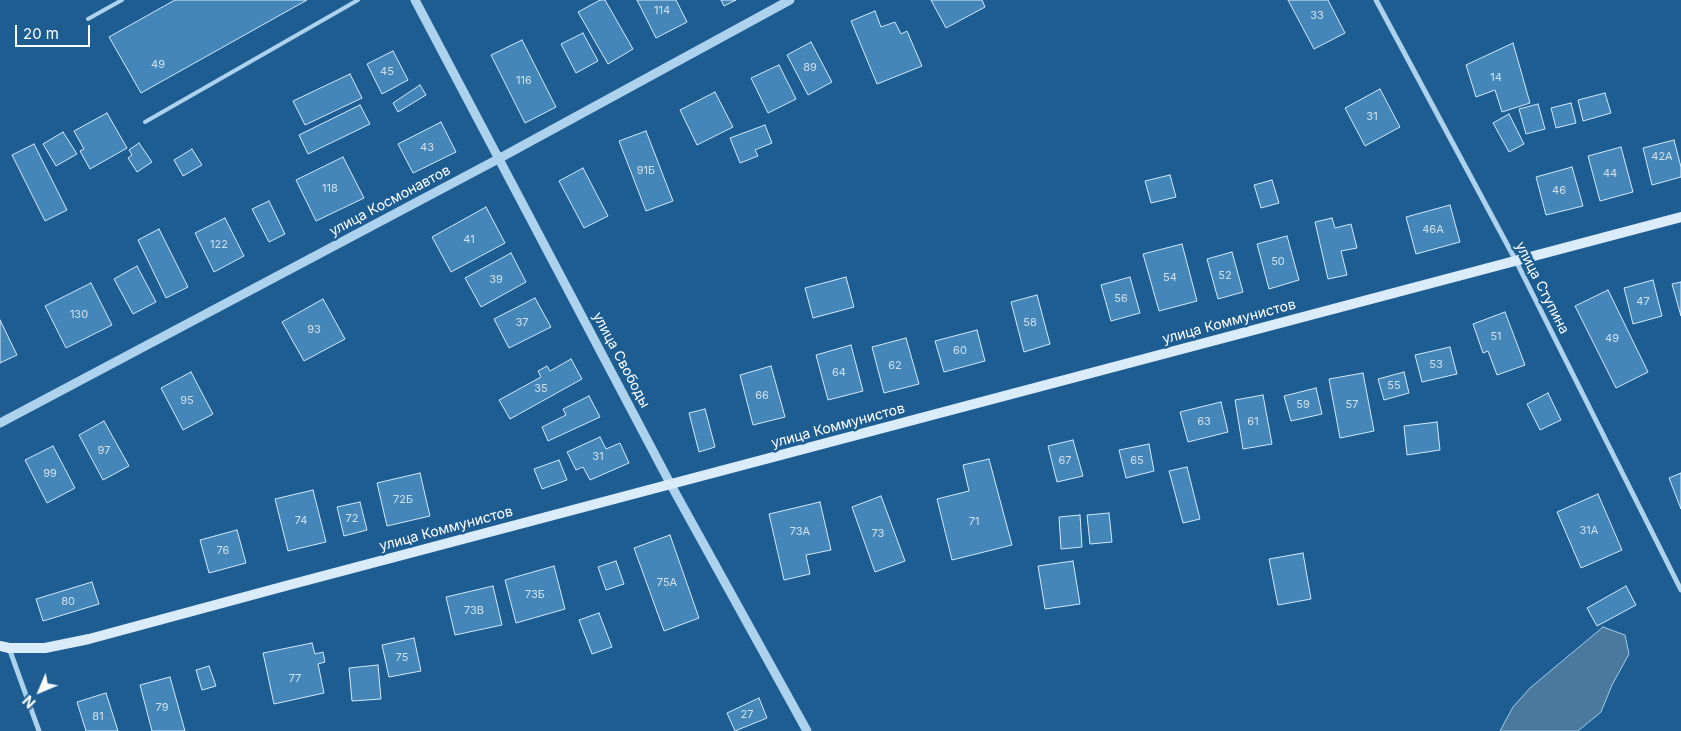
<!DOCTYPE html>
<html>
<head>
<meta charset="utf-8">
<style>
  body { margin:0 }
  #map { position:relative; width:1681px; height:731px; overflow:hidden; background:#1d5d92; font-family:Inter,sans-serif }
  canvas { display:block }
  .north { position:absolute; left:15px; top:666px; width:50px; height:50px; -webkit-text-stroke:4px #1d5d92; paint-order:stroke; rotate:225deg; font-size:14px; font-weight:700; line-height:20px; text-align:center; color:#fff }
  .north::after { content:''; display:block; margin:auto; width:18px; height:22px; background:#fff; clip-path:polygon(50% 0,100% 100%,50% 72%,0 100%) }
  .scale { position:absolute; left:15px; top:25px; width:75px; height:22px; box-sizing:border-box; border:2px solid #fff; border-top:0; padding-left:6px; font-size:15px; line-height:18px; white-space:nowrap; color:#fff; -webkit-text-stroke:4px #1d5d92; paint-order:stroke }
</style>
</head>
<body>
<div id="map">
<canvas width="1681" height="731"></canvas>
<div class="north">N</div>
<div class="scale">20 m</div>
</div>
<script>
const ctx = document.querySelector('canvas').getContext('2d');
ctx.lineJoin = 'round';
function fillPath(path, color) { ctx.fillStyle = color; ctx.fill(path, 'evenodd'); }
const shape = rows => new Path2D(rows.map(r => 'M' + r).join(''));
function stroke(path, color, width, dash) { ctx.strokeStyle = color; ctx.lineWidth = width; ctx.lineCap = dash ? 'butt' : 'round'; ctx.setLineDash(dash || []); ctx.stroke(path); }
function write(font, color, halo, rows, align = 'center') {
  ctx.font = font + ' Inter,sans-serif'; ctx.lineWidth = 5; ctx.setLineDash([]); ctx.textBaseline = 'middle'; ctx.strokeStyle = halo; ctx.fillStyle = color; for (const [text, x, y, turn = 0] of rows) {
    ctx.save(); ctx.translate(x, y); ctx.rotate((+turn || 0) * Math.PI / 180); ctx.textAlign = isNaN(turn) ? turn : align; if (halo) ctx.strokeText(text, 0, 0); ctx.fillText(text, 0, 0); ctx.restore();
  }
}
const water = shape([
  [1603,627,1625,635,1629,654,1612,685,1601,712,1578,731,1500,731,1513,707,1530,688,1603,627]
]);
fillPath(water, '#4b789d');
stroke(water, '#a1cef0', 1);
const building = shape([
  [175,0,307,0,141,93,109,37,175,0],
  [600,0,605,0,633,49,608,64,578,12,600,0],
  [637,0,676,0,687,22,656,38,637,0],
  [721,0,736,0,724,6,721,0],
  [931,0,982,0,985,7,946,28,931,0],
  [1288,0,1328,0,1345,33,1314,49,1288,0],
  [875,11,881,27,895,22,901,34,907,31,922,66,877,84,851,21,875,11],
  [583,33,598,61,576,73,561,44,583,33],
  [522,40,556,107,525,123,491,55,522,40],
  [811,42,832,82,808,95,787,55,811,42],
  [1513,43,1530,103,1502,112,1495,90,1476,97,1466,65,1513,43],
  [393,51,408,80,382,94,367,64,393,51],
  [779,65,796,99,768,113,751,78,779,65],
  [350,74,362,98,305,125,293,101,350,74],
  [420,85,426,95,398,112,393,103,420,85],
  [1380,89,1400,127,1365,146,1345,108,1380,89],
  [715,92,733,127,697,145,680,110,715,92],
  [1605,93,1611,113,1583,121,1578,100,1605,93],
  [1571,103,1576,123,1556,128,1551,108,1571,103],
  [1538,104,1545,129,1526,134,1519,109,1538,104],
  [360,105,370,124,308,154,299,135,360,105],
  [107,113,127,148,90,169,80,151,84,149,74,131,107,113],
  [1509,114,1524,144,1509,152,1493,123,1509,114],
  [441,122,456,152,413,173,398,144,441,122],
  [765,125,772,143,755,150,758,156,740,163,730,138,765,125],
  [646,131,673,201,646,211,619,141,646,131],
  [63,132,77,154,56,166,43,144,63,132],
  [1674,140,1681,167,1681,177,1652,185,1643,148,1674,140],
  [139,143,152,162,137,172,128,158,132,155,129,150,139,143],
  [34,144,67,210,45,221,12,155,34,144],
  [1621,147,1633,192,1600,201,1588,156,1621,147],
  [192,149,202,165,183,176,174,160,192,149],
  [343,157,364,198,316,221,296,180,343,157],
  [1572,167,1583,206,1546,215,1536,177,1572,167],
  [583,168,608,216,584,228,559,181,583,168],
  [1170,175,1176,197,1151,203,1145,181,1170,175],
  [1272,180,1279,203,1261,208,1254,185,1272,180],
  [269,201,285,234,269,242,252,209,269,201],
  [1450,205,1460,242,1416,254,1406,217,1450,205],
  [486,207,505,243,451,272,432,237,486,207],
  [225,218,244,256,214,272,195,233,225,218],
  [1332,218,1335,228,1351,224,1357,248,1341,251,1347,275,1328,279,1315,222,1332,218],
  [159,229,188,287,166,298,138,240,159,229],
  [1287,236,1299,280,1269,289,1257,244,1287,236],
  [1182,244,1197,301,1159,311,1143,254,1182,244],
  [1232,252,1243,292,1218,299,1207,259,1232,252],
  [511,253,526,282,481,307,465,278,511,253],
  [137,266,156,302,133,314,114,279,137,266],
  [846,277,854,307,813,318,805,288,846,277],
  [1130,277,1140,313,1111,321,1101,285,1130,277],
  [1653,280,1662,316,1633,324,1624,288,1653,280],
  [1681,282,1681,316,1672,284,1681,282],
  [91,283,112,325,66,348,45,306,91,283],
  [1608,290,1648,372,1616,388,1575,306,1608,290],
  [1037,295,1050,344,1024,352,1011,302,1037,295],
  [535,298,551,327,509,348,494,319,535,298],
  [323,299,345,339,304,361,282,322,323,299],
  [1505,312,1525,365,1497,375,1488,351,1483,353,1473,324,1505,312],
  [0,320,17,355,0,363,0,320],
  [977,330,985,361,944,372,935,341,977,330],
  [906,338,919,384,884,393,872,347,906,338],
  [851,345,863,391,828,400,816,355,851,345],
  [1450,347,1457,374,1422,382,1415,355,1450,347],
  [571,359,582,379,510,419,499,400,541,377,538,371,547,366,550,371,571,359],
  [771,366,785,417,753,425,740,375,771,366],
  [191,372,213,414,183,430,161,388,191,372],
  [1404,372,1409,393,1384,400,1378,379,1404,372],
  [1363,373,1374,431,1340,438,1329,379,1363,373],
  [1316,388,1322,414,1291,421,1284,396,1316,388],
  [1548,393,1561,420,1540,430,1527,404,1548,393],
  [1263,395,1272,444,1243,449,1235,400,1263,395],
  [589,396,600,417,548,441,542,427,566,415,563,409,589,396],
  [1221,402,1228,432,1188,442,1180,412,1221,402],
  [705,409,715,447,699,452,689,413,705,409],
  [104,421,129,466,103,480,79,435,104,421],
  [1437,422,1440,450,1407,455,1404,426,1437,422],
  [600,437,606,449,620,443,629,463,590,480,583,467,576,470,567,452,600,437],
  [1073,440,1083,476,1057,482,1048,446,1073,440],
  [1149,444,1154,471,1126,478,1119,450,1149,444],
  [53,446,75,488,47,503,25,460,53,446],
  [989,459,1012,545,952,560,937,499,969,491,963,465,989,459],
  [559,460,567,480,542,489,534,469,559,460],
  [1187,467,1200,519,1183,523,1169,471,1187,467],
  [420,473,430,516,387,526,377,483,420,473],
  [1681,473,1681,509,1669,478,1681,473],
  [313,490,326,542,288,551,275,499,313,490],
  [1598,494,1622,550,1581,568,1557,512,1598,494],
  [881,496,905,561,875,572,852,507,881,496],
  [360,502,367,530,344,536,337,507,360,502],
  [820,502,831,550,806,555,810,574,784,580,769,514,820,502],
  [1109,513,1112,542,1090,544,1087,515,1109,513],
  [1080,515,1082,547,1061,549,1059,517,1080,515],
  [237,530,246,563,209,573,200,540,237,530],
  [670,535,699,618,664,631,634,548,670,535],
  [1303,553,1311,599,1278,605,1269,559,1303,553],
  [616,561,624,584,606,590,598,567,616,561],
  [1073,561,1080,604,1045,609,1038,566,1073,561],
  [554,566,565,609,516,623,505,580,554,566],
  [92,582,99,604,43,621,36,599,92,582],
  [493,586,502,625,455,635,446,597,493,586],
  [1626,586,1636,605,1597,626,1587,608,1626,586],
  [599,613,612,647,592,654,579,620,599,613],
  [414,638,421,671,389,677,382,645,414,638],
  [312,643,315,654,323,652,325,662,318,664,324,693,274,704,263,653,312,643],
  [378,665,381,699,352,701,349,668,378,665],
  [209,666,216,686,202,690,196,670,209,666],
  [170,677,185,731,152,731,140,685,170,677],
  [106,693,118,731,86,731,77,702,106,693],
  [759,698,767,718,735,731,727,713,759,698]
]);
fillPath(building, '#4586b9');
stroke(building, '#d3e9fa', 1);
stroke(shape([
  [88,19,122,0],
  [145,122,358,0]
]), '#add2ee', 4);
stroke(shape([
  [1376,0,1516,261,1681,590],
  [9,648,39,731]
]), '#add2ee', 5);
stroke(shape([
  [415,0,671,485,807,731],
  [0,423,500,158,790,0]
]), '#add2ee', 9);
stroke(shape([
  [0,646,9,648,45,648,89,639,289,585,1681,217]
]), '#daecfa', 10);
write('11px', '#d0e1ee', null, [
  ["114",662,11],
  ["33",1317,16],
  ["49",158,65],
  ["89",810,68],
  ["45",387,72],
  ["14",1496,78],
  ["116",524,81],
  ["31",1372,117],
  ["43",427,148],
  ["42А",1662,157],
  ["91Б",646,171],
  ["44",1610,174],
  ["118",330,189],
  ["46",1559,191],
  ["46А",1433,230],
  ["41",469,240],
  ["122",219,245],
  ["50",1278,262],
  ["52",1225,276],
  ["54",1170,278],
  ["39",496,280],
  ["56",1121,299],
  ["47",1643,302],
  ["130",79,315],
  ["37",522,323],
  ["58",1030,323],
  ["93",314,330],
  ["51",1496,337],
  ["49",1612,339],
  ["60",960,351],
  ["53",1436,365],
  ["62",895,366],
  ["64",839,373],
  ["55",1394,386],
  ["35",541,389],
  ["66",762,396],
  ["95",187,401],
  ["59",1303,405],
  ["57",1352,405],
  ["63",1204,422],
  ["61",1253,422],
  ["97",104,451],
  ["31",598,457],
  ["67",1065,461],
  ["65",1137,461],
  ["99",50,474],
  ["72Б",403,500],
  ["72",352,519],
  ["74",301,521],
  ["71",974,522],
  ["31А",1589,531],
  ["73А",800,532],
  ["73",878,534],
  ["76",223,551],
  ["75А",667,583],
  ["73Б",535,595],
  ["80",68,602],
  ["73В",474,611],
  ["75",402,658],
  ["77",295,679],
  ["79",162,708],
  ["27",747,715],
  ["81",98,717]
]);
write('14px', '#fff', '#1d5d92', [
  ["улица Космонавтов",390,201,-28],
  ["улица Ступина",1542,288,63],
  ["улица Коммунистов",1229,322,-15],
  ["улица Свободы",621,360,62],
  ["улица Коммунистов",838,426,-15],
  ["улица Коммунистов",446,529,-15]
]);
</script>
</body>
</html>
